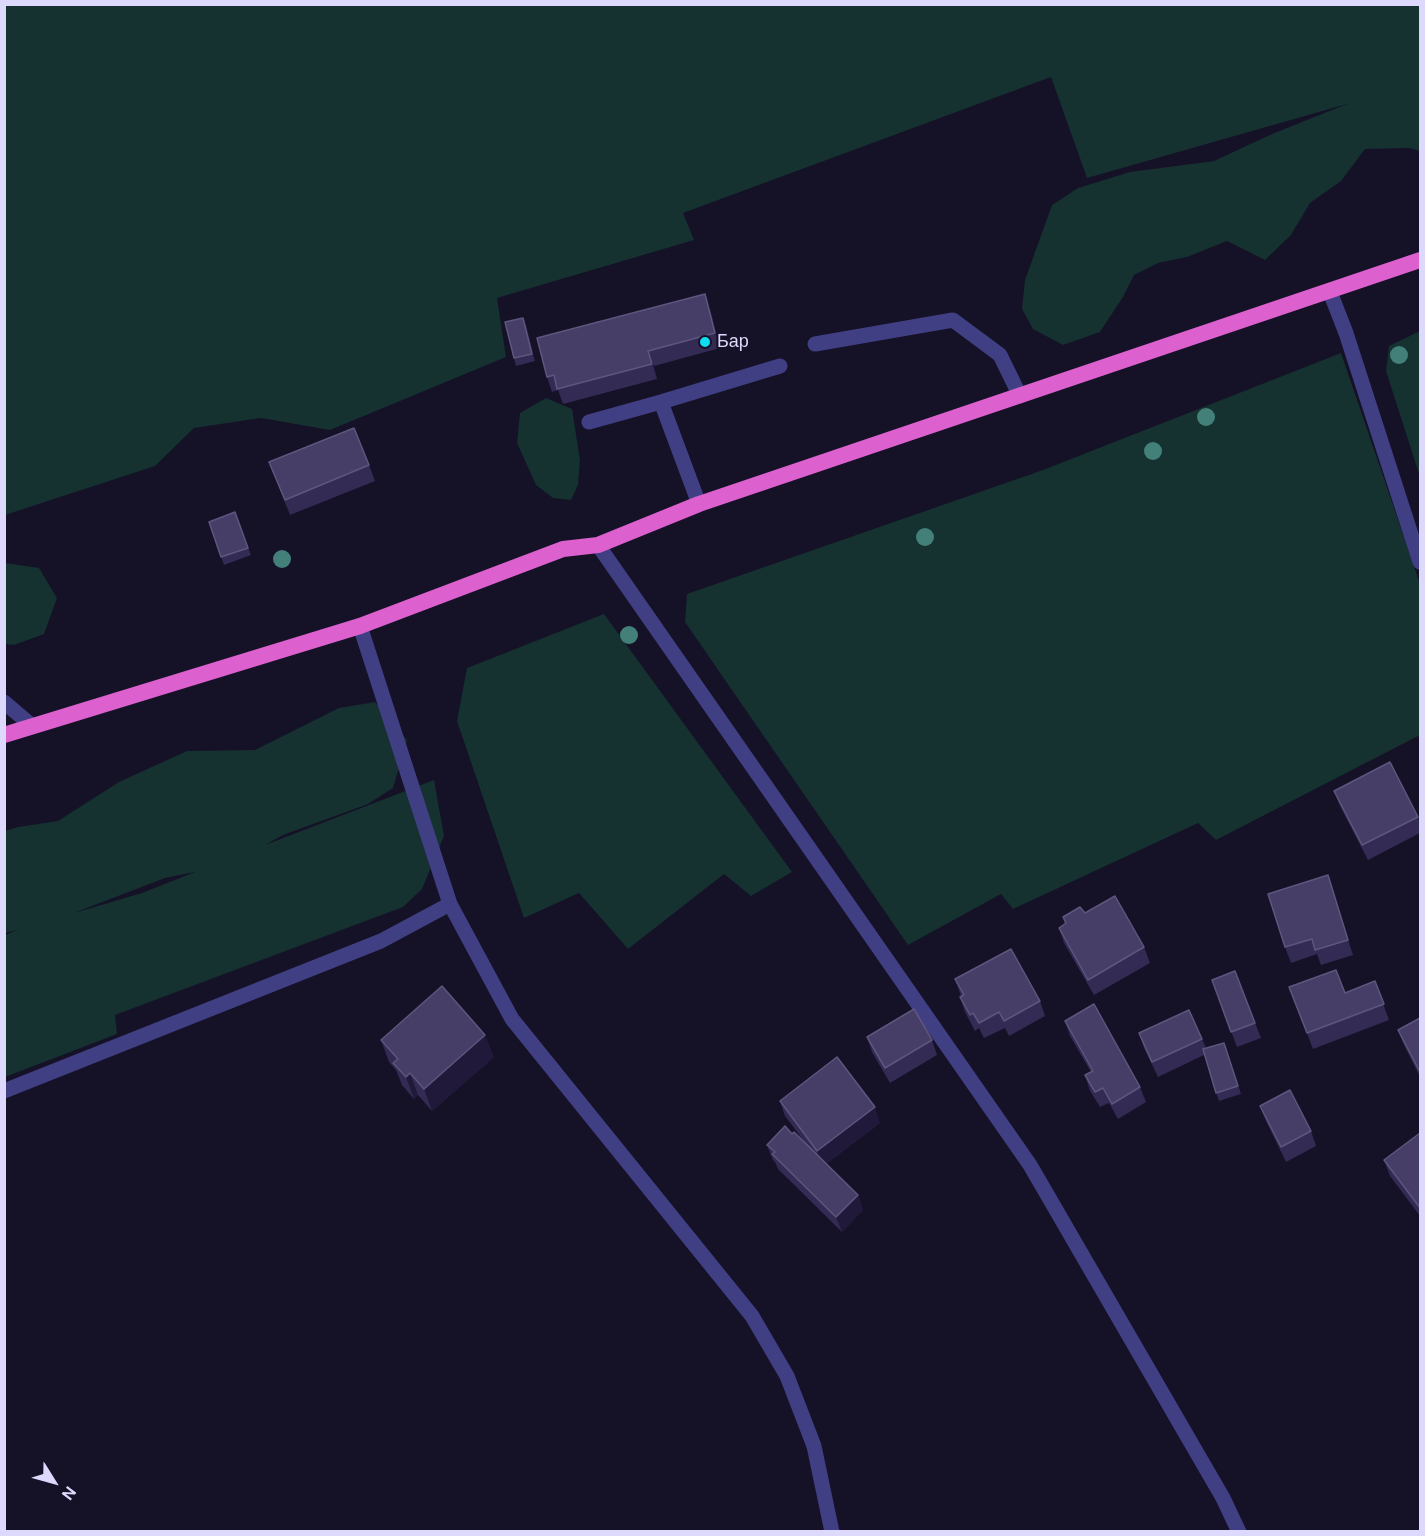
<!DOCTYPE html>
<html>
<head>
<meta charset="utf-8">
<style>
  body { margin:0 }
  #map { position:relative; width:1425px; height:1536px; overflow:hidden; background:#151127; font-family:"DM Sans",sans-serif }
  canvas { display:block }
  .frame { position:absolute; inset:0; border:6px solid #ddd9fd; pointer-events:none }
  .north { position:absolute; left:24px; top:1452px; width:60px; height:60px; -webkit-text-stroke:4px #151127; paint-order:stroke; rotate:127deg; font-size:16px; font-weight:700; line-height:24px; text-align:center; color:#ddd9fd }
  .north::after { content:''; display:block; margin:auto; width:21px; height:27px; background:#ddd9fd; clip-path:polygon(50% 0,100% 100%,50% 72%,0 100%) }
</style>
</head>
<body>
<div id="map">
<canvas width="1425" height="1536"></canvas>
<div class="frame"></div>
<div class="north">N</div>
</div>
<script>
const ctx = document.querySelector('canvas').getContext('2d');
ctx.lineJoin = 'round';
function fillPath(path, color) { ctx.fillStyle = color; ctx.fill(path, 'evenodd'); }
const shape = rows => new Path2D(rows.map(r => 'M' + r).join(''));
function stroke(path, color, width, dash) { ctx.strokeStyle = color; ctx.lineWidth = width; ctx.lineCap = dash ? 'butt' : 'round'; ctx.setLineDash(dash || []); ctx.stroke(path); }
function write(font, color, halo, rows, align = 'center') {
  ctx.font = font + ' "DM Sans",sans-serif'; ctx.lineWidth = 4.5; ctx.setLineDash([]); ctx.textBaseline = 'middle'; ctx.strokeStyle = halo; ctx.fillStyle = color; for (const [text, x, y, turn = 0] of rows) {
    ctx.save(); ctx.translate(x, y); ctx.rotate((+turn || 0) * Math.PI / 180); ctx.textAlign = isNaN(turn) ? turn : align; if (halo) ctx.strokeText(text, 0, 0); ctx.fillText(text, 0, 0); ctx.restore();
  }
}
fillPath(shape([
  [4,5,1420,5,1420,151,1409,148,1365,149,1341,181,1310,203,1291,235,1265,260,1227,241,1187,257,1158,263,1134,275,1123,297,1100,332,1063,345,1033,329,1022,309,1025,280,1052,205,1078,188,1130,172,1214,161,1272,134,1347,104,1087,178,1051,77,683,213,694,240,497,298,506,357,330,430,261,418,194,428,155,466,5,515],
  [1420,331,1420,477,1386,371,1389,346],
  [1341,353,1420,584,1420,735,1216,840,1198,823,1013,909,1001,894,908,945,685,622,687,594,1043,470],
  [546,398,572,409,580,460,578,485,571,500,553,498,536,485,517,443,520,413],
  [5,563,39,568,57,598,44,634,14,645,5,644],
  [604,614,792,872,751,896,724,874,628,949,579,893,524,918,457,721,467,668],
  [375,702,407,740,393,788,368,804,283,835,265,845,434,780,444,836,422,889,403,907,115,1015,117,1034,5,1077,5,935,18,930,5,933,5,831,18,827,58,821,119,782,187,751,255,750,339,708],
  [195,872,142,893,74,913,165,878]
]), '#153130');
stroke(shape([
  [1330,292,1346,333,1420,562],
  [815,344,953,320,1000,355,1020,396],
  [661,402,699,504],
  [589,422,661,402,780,366],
  [4,702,31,725],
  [4,1091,381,941,450,904]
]), '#413f84', 15);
stroke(shape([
  [598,545,1030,1165,1223,1498,1239,1532],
  [360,626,450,904,512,1019,752,1316,787,1376,814,1446,832,1532]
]), '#413f84', 15);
stroke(shape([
  [4,735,360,626,563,549,598,545,699,504,1420,260]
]), '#dc61ce', 16);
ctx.fillStyle = '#43807a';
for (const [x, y] of [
  [1399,355],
  [1206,417],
  [1153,451],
  [925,537],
  [282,559],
  [629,635]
]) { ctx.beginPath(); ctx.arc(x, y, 9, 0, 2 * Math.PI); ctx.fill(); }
fillPath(shape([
  [710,309,720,348,654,366,657,379,563,404,558,390,552,392,547,377],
  [526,325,535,361,516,366,514,358],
  [269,462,369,465,375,481,290,515],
  [235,512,251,555,224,565,209,522],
  [1334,791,1418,817,1420,824,1420,833,1368,860,1340,806],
  [1328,875,1353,955,1321,965,1317,954,1291,963,1285,947],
  [1085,913,1144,947,1150,963,1094,995,1064,943,1059,928,1065,924,1063,917],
  [1235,971,1261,1038,1237,1047,1212,980],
  [955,979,1040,1001,1045,1016,1009,1036,1005,1028,984,1038,979,1028,975,1031,965,1012,960,997,961,996],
  [1375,981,1389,1020,1313,1049,1289,987,1345,993],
  [1420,1018,1420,1077,1404,1045,1398,1030],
  [1065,1021,1140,1087,1146,1102,1118,1119,1109,1103,1100,1107,1090,1091,1085,1075,1091,1072,1070,1036],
  [1139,1033,1202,1039,1206,1048,1224,1043,1241,1094,1219,1101,1204,1055,1158,1077,1144,1048],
  [867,1037,932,1040,937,1055,890,1083,872,1052],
  [381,1040,494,1057,432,1111,418,1095,414,1099,402,1085,396,1070,389,1062],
  [780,1101,880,1123,826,1164,858,1195,863,1210,842,1232,778,1169,775,1162,773,1160,767,1145,792,1134,807,1145,785,1116],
  [1260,1106,1311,1131,1316,1146,1286,1162,1266,1121],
  [1420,1133,1420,1216,1390,1176,1384,1160]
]), '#342b54');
fillPath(shape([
  [705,294,710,309,720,348,715,333],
  [523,318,526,325,535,361,532,354],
  [648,351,654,366,657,379,652,364],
  [1328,875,1333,890,1353,955,1348,940],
  [485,1035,494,1057,432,1111,424,1089],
  [410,1073,418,1095,414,1099,406,1077],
  [875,1107,880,1123,823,1166,817,1151],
  [858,1195,863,1210,842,1232,836,1217]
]), '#20193a');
const building = shape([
  [705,294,715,333,648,351,652,364,557,389,554,375,547,377,537,338,705,294],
  [523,318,532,354,514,358,505,322,523,318],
  [354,428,369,465,285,500,269,462,354,428],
  [235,512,248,548,221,557,209,522,235,512],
  [1390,762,1418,817,1362,845,1334,791,1390,762],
  [1328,875,1348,940,1315,950,1312,939,1285,947,1268,894,1328,875],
  [1115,896,1144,947,1088,980,1059,928,1066,923,1063,917,1080,907,1085,913,1115,896],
  [1011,949,1040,1001,1004,1021,999,1012,979,1023,973,1013,970,1015,960,997,964,995,955,979,1011,949],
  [1336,970,1345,993,1375,981,1384,1004,1307,1033,1289,987,1336,970],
  [1235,971,1255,1023,1231,1032,1212,980,1235,971],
  [442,986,485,1035,424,1089,410,1073,406,1077,393,1063,398,1059,381,1040,442,986],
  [1094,1004,1140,1087,1112,1104,1103,1088,1095,1092,1085,1075,1093,1071,1065,1021,1094,1004],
  [914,1009,932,1040,885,1068,867,1037,914,1009],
  [1189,1010,1202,1039,1152,1062,1139,1033,1189,1010],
  [1420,1018,1420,1072,1398,1030,1420,1018],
  [1224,1043,1238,1086,1216,1093,1203,1049,1224,1043],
  [837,1057,875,1107,817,1151,780,1101,837,1057],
  [1290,1090,1311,1131,1281,1147,1260,1106,1290,1090],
  [785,1126,792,1134,794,1132,858,1195,836,1217,772,1154,775,1152,767,1145,785,1126],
  [1420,1133,1420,1208,1384,1160,1420,1133]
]);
fillPath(building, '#463e66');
stroke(building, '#5e567e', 1.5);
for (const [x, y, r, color] of [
  [705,342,6,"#10dcf2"]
]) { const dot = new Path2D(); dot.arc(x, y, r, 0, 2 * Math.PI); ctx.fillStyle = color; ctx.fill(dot); stroke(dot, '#151127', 2); }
write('18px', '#ddd9fd', '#151127', [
  ["Бар",717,342]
], 'left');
</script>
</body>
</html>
